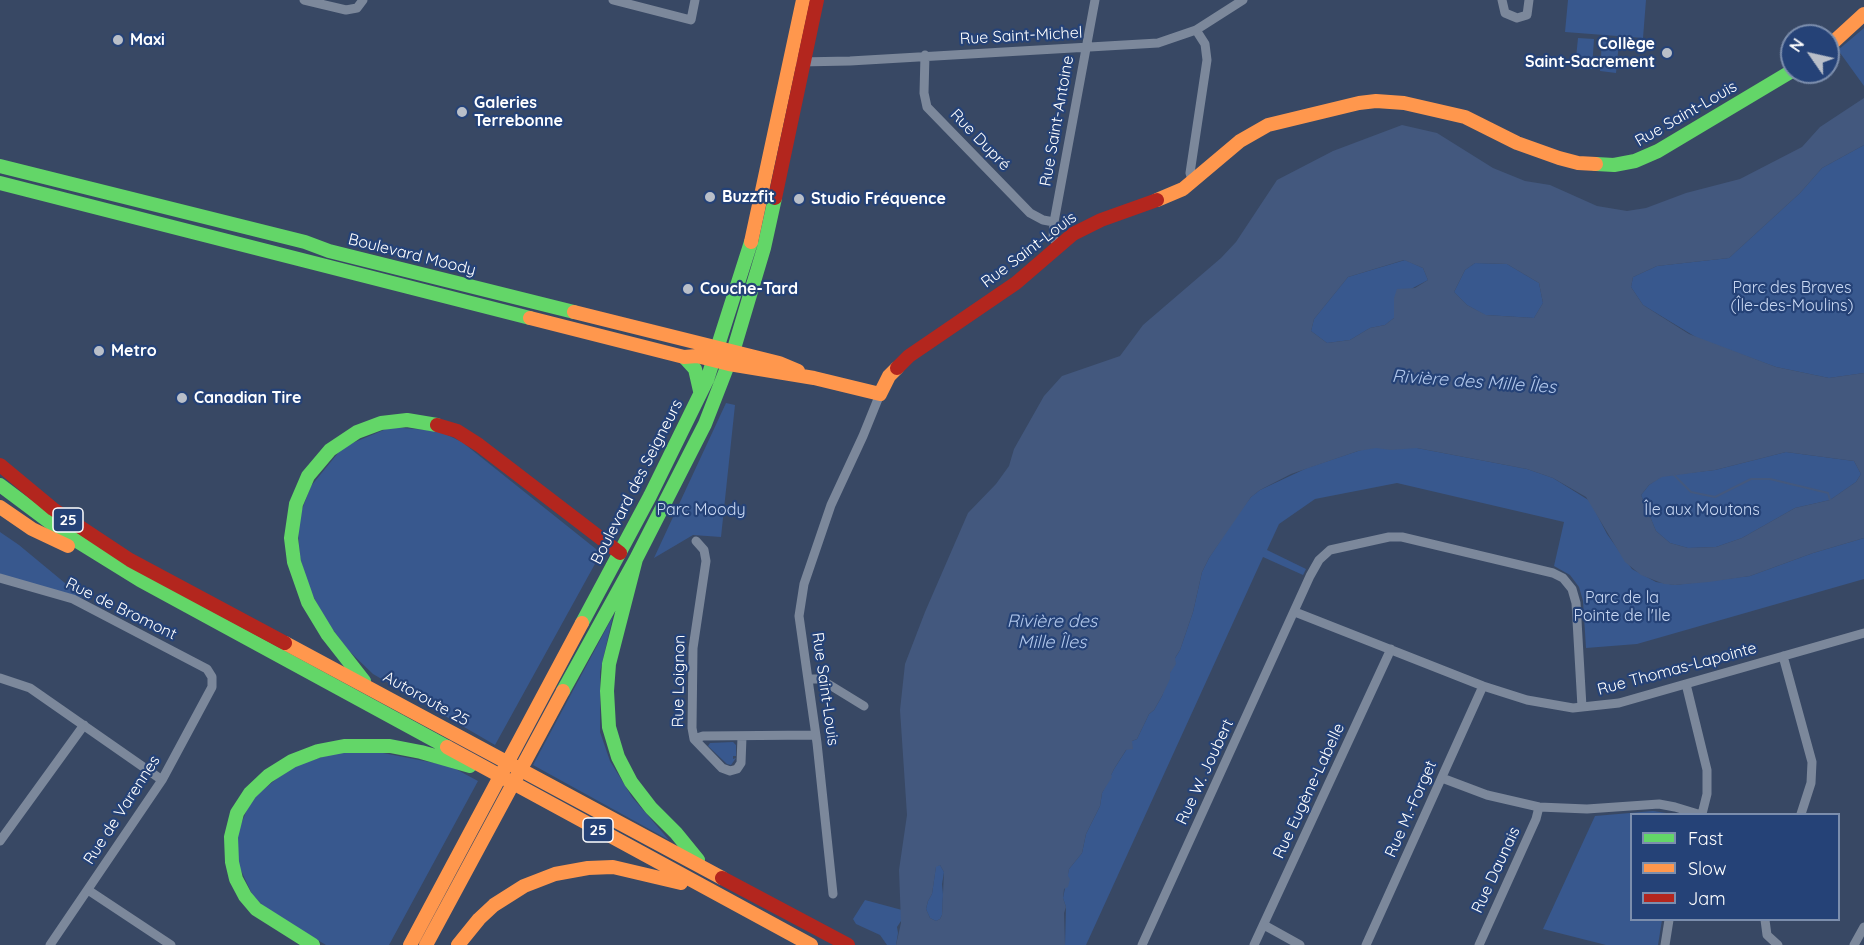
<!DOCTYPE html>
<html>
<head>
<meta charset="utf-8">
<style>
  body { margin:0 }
  #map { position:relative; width:1864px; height:945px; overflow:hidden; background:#384864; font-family:Quicksand,sans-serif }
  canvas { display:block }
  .legend { position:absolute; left:1630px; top:813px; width:210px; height:108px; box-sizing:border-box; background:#254277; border:2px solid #7c8ead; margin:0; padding:8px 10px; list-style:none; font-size:18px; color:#fff }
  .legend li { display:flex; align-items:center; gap:12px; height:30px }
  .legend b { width:30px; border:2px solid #7c8ead }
  .north { position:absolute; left:1780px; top:24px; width:60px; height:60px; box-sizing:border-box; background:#254277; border:2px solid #7c8ead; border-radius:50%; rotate:304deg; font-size:16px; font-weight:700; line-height:24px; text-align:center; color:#fff }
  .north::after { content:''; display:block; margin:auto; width:21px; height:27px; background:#b9bfc9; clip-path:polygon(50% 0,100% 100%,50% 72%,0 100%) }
</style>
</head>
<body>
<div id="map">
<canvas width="1864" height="945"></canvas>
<ul class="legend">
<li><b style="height:8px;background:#63d668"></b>Fast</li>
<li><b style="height:8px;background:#ff974d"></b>Slow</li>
<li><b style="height:8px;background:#b3261e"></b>Jam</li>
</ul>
<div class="north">N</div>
</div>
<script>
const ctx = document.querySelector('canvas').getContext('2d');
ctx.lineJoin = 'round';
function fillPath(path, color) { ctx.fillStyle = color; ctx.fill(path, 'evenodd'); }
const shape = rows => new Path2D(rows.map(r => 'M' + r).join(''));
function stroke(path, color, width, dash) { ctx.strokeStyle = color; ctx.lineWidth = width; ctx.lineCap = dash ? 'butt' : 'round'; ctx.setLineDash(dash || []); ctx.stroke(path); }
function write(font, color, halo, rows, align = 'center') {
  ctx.font = font + ' Quicksand,sans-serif'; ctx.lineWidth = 4.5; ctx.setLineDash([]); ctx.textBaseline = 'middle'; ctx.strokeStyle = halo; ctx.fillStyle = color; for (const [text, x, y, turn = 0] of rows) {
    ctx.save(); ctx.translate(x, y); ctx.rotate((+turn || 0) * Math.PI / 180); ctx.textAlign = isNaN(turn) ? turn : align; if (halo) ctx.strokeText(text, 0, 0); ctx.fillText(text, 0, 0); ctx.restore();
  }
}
fillPath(shape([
  [1568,0,1646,0,1643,38,1565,32],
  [1864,28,1864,86,1838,50],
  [1578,38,1594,39,1592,69,1575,68],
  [1602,41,1619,43,1616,73,1600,71],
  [1864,145,1864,373,1829,378,1776,367,1699,339,1643,305,1631,287,1633,277,1657,266,1729,258,1800,193,1822,168],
  [1405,260,1423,268,1428,280,1394,298,1394,318,1385,325,1370,328,1350,340,1327,343,1311,331,1314,319,1348,277],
  [1475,263,1507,264,1539,283,1543,303,1534,318,1485,315,1467,305,1454,292,1465,270],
  [726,403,735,405,721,537,693,535,654,558],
  [391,427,439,431,462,442,601,553,495,745,373,674,348,650,325,619,308,586,300,557,298,530,301,512,311,486,343,447],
  [1367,448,1417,448,1527,469,1553,478,1590,501,1607,534,1632,569,1656,582,1675,585,1750,576,1813,553,1864,538,1864,579,1637,644,1586,648,1583,601,1579,587,1570,575,1554,566,1564,522,1397,483,1315,499,1279,524,1267,550,1306,569,1303,575,1263,557,1086,945,1065,945,1066,907,1063,898,1069,869,1082,853,1086,834,1100,806,1102,793,1114,769,1132,741,1137,739,1149,714,1154,710,1162,696,1175,658,1180,650,1193,612,1202,572,1209,558,1235,518,1251,497,1260,490,1307,468],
  [1786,452,1854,461,1861,474,1856,482,1830,500,1795,508,1742,538,1716,547,1688,548,1670,543,1656,531,1641,495,1649,485,1662,476,1715,470],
  [0,532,19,545,83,598,0,575],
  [613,616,600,672,600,732,610,761,632,797,669,840,533,765],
  [733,742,736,745,736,756,733,756,733,759,736,758,731,765,727,764,708,746,710,743],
  [336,753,383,753,450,766,478,781,389,945,326,945,270,912,253,896,238,864,237,834,251,800,292,766],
  [1653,811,1673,814,1632,814,1632,920,1662,920,1658,945,1606,945,1543,929,1595,816],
  [940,865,944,872,942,884,943,895,942,915,940,919,936,921,930,918,926,909,928,901,932,894,936,866],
  [865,900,902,910,901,921,897,927,898,933,896,945,887,945,880,935,856,924,853,919]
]), '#38588e');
fillPath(shape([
  [1864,98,1864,145,1822,168,1800,193,1729,258,1657,266,1633,277,1631,287,1643,305,1689,334,1776,367,1829,378,1864,373,1864,538,1813,553,1750,576,1709,582,1675,585,1664,584,1641,575,1625,562,1586,497,1553,478,1527,469,1417,448,1391,450,1376,448,1358,451,1291,474,1260,490,1251,497,1209,558,1202,572,1193,612,1180,650,1175,658,1176,664,1170,673,1170,679,1162,696,1154,710,1149,714,1137,739,1132,741,1133,749,1126,750,1114,769,1111,775,1112,777,1102,793,1100,806,1086,834,1082,853,1069,869,1068,876,1070,879,1068,887,1064,889,1063,898,1066,907,1064,913,1065,945,896,945,901,923,899,870,907,815,900,710,905,664,925,612,968,513,996,484,1009,466,1014,449,1044,396,1062,376,1120,356,1143,325,1221,258,1236,242,1277,180,1333,151,1402,125,1437,133,1493,168,1525,181,1550,185,1597,206,1627,211,1646,208,1686,193,1740,179,1802,147,1820,127],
  [1404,260,1423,268,1428,280,1415,288,1397,289,1394,298,1394,318,1385,325,1370,328,1350,340,1327,343,1311,331,1314,319,1348,277],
  [1475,263,1507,264,1539,283,1543,303,1534,318,1486,315,1467,305,1454,292,1465,270],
  [1786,452,1854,461,1861,474,1856,482,1830,500,1795,508,1742,538,1716,547,1688,548,1670,543,1656,531,1641,495,1649,485,1662,477,1715,470],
  [940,865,944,872,942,915,940,919,936,921,930,918,926,909,928,901,932,894,936,867]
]), '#43587e');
stroke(shape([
  [1673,474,1691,492,1715,497,1751,479,1770,479,1828,493,1830,500]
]), '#43587e', 2);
stroke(shape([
  [304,0,346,10,357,8,363,0],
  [613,0,691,20,695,0],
  [1502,0,1505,13,1517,18,1527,15,1529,0],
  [925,55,924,93,927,107,1030,213,1043,220,1054,222],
  [799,62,850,61,1158,43,1196,30,1243,0],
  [1193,182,1190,173,1207,60,1205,44,1196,30],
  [1059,246,1053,238,1054,222,1095,0],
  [696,541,704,550,706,561,693,648,692,728,694,739,703,736,816,735],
  [0,578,73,599,207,669,212,677,212,687,162,780,50,945],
  [1295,612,1483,686,1527,700,1573,708,1619,703,1864,633],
  [1783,656,1812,762,1811,783,1801,814],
  [0,678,30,688,162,780],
  [808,679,820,679,864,706],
  [1686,684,1707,770,1707,794,1702,814],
  [694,739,722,768,730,771,737,769,741,763,742,737],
  [1442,778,1487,795,1539,807,1587,809,1659,804,1675,807,1698,814],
  [0,841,84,725],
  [88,890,171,945],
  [833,894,817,743,799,616,804,584,831,505,863,436,880,394],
  [1765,920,1767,935,1778,945],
  [1264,925,1300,945],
  [1142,945,1310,576,1319,560,1330,550,1389,537,1402,537,1553,573,1563,578,1572,589,1576,603,1582,707],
  [1254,945,1391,649],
  [1366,945,1483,686],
  [1479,945,1536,819,1539,807],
  [1665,945,1669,920],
  [1854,945,1864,927]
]), '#7c889b', 9);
stroke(shape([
  [1596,164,1614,165,1635,161,1658,151,1792,71],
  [0,166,305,242,329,251,574,312],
  [0,183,530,318],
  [684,357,695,369,700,391],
  [0,485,64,533,140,580,447,747],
  [636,559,609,664,607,691,609,727,618,757,631,782,651,808,676,833,698,860],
  [582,623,650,496,707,380,751,242],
  [364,681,328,635,308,602,294,562,291,538,296,504,308,476,330,450,357,432,381,423,407,420,437,425],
  [563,691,636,559,705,424,733,352,764,248,775,198],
  [313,945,256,909,245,896,236,879,232,862,231,837,237,813,250,793,268,776,292,761,318,751,344,746,390,746,421,752,470,766]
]), '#63d668', 14);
stroke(shape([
  [1828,47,1864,14],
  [1157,200,1183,189,1240,141,1268,125,1359,103,1376,101,1404,103,1465,117,1517,143,1559,158,1578,163,1596,164],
  [751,242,803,0],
  [574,312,779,363,798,371],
  [530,318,684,357,697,356,729,364,814,378,880,394,889,376,897,368],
  [0,507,32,529,68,546],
  [285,643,722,878],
  [447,747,811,945],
  [410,945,582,623],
  [426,945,563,691],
  [458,945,479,919,494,905,524,886,555,874,588,868,613,867,681,883]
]), '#ff974d', 14);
stroke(shape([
  [775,198,817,0],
  [897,368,909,356,1016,283,1073,234,1101,220,1157,200],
  [437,425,457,431,479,445,620,553],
  [0,465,53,509,130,560,285,643],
  [722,878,848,945]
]), '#b3261e', 14);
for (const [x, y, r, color] of [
  [118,40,6,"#b9bfc9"],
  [1667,53,6,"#b9bfc9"],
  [462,112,6,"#b9bfc9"],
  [710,197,6,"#b9bfc9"],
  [799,199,6,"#b9bfc9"],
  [688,289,6,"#b9bfc9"],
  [99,351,6,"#b9bfc9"],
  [182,398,6,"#b9bfc9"]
]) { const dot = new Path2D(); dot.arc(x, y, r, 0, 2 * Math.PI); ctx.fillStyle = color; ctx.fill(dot); stroke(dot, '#254277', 2); }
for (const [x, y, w] of [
  [68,520,30],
  [598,830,30]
]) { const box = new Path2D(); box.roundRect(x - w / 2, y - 12, w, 24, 4.5); ctx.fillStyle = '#254277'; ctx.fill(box); stroke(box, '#fff', 1.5); }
write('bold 15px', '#fff', null, [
  ["25",68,520],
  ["25",598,830]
]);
write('16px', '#fff', '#254277', [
  ["Rue Saint-Michel",1021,36,-3],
  ["Rue Saint-Louis",1686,114,-30],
  ["Rue Saint-Antoine",1057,121,-80],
  ["Rue Dupré",980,140,46],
  ["Rue Saint-Louis",1029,250,-37],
  ["Boulevard Moody",412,255,14],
  ["Boulevard des Seigneurs",637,482,-63],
  ["Rue de Bromont",121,609,26],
  ["Rue Thomas-Lapointe",1677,669,-15],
  ["Rue Loignon",679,681,-89],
  ["Rue Saint-Louis",825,689,82],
  ["Autoroute 25",426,699,29],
  ["Rue W. Joubert",1205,772,-65],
  ["Rue Eugène-Labelle",1309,791,-65],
  ["Rue M.-Forget",1411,809,-66],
  ["Rue de Varennes",122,810,-57],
  ["Rue Daunais",1496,870,-65]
]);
write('bold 16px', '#fff', '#254277', [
  ["Maxi",130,40],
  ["Collège",1655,44,"right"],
  ["Saint-Sacrement",1655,62,"right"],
  ["Galeries",474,103],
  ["Terrebonne",474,121],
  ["Buzzfit",722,197],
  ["Studio Fréquence",811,199],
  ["Couche-Tard",700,289],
  ["Metro",111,351],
  ["Canadian Tire",194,398]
], 'left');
write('16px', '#c9d8f3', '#254277', [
  ["Parc des Braves",1792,288],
  ["(Île-des-Moulins)",1792,306],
  ["Parc Moody",701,510],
  ["Île aux Moutons",1702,510],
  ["Parc de la",1622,598],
  ["Pointe de l'Ile",1622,616]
]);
write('italic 18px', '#b1c7eb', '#254277', [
  ["Rivière des Mille Îles",1474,382,4],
  ["Rivière des",1052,622],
  ["Mille Îles",1052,643]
]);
</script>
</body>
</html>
